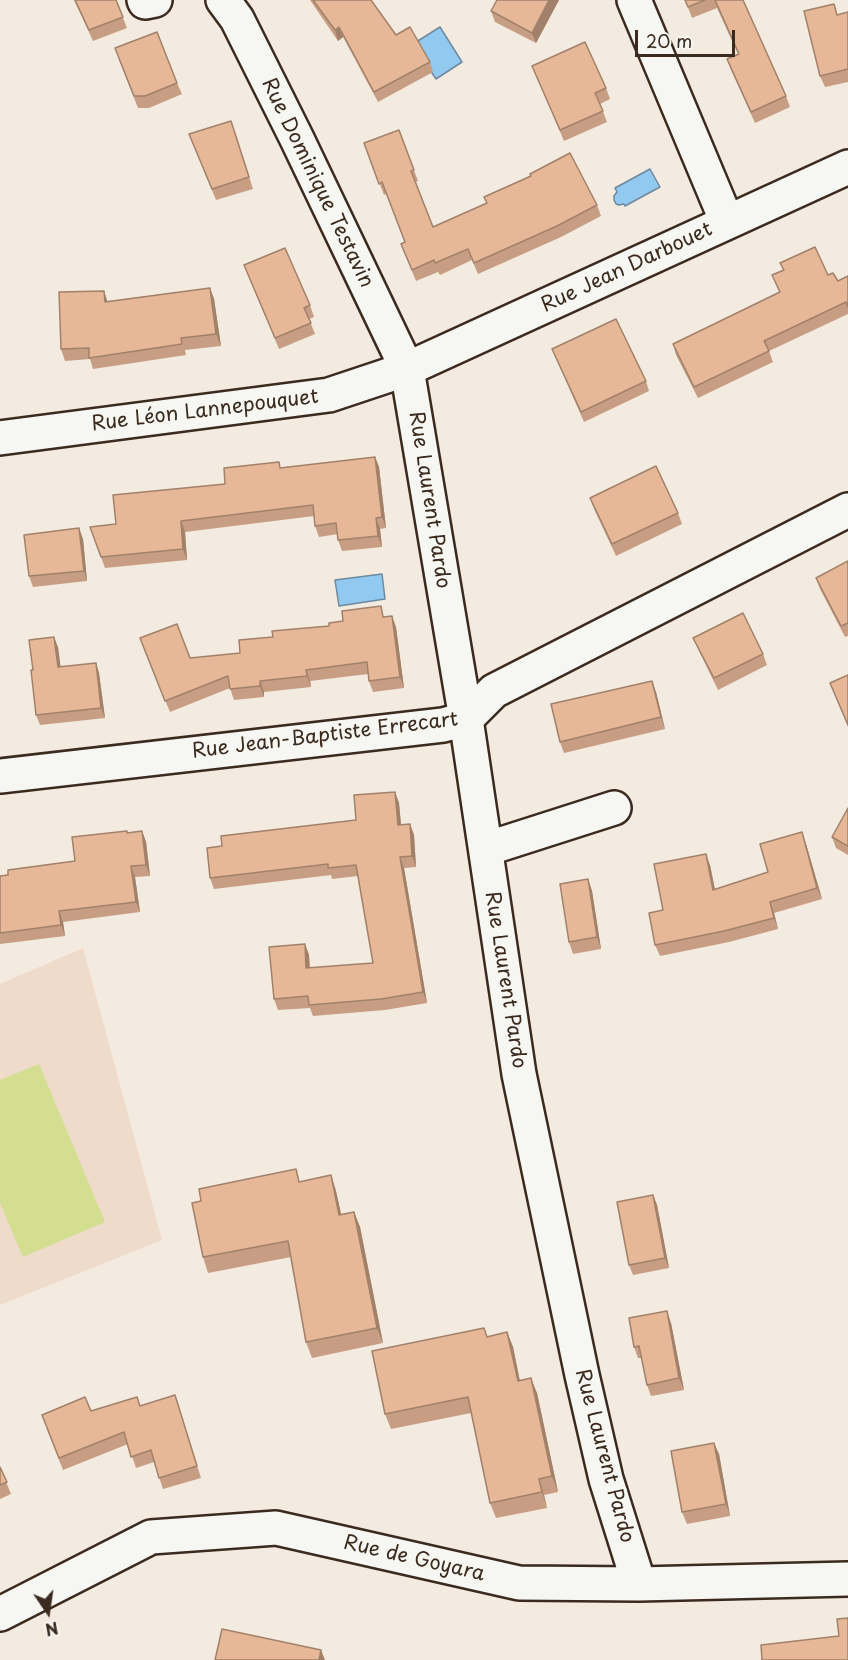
<!DOCTYPE html>
<html>
<head>
<meta charset="utf-8">
<style>
  body { margin:0 }
  #map { position:relative; width:848px; height:1660px; overflow:hidden; background:#f3eae0; font-family:"Playpen Sans",sans-serif }
  canvas { display:block }
  .north { position:absolute; left:18px; top:1582px; width:60px; height:60px; -webkit-text-stroke:4px #f6f6f2; paint-order:stroke; rotate:167deg; font-size:16px; font-weight:700; line-height:24px; text-align:center; color:#3b2a1e }
  .north::after { content:''; display:block; margin:auto; width:21px; height:27px; background:#3b2a1e; clip-path:polygon(50% 0,100% 100%,50% 72%,0 100%) }
  .scale { position:absolute; left:635px; top:30px; width:100px; height:27px; box-sizing:border-box; border:3px solid #3b2a1e; border-top:0; padding-left:8px; font-size:18px; line-height:21px; white-space:nowrap; color:#3b2a1e; -webkit-text-stroke:4px #f6f6f2; paint-order:stroke }
</style>
</head>
<body>
<div id="map">
<canvas width="848" height="1660"></canvas>
<div class="north">N</div>
<div class="scale">20 m</div>
</div>
<script>
const ctx = document.querySelector('canvas').getContext('2d');
ctx.lineJoin = 'round';
function fillPath(path, color) { ctx.fillStyle = color; ctx.fill(path, 'evenodd'); }
const shape = rows => new Path2D(rows.map(r => 'M' + r).join(''));
function stroke(path, color, width, dash) { ctx.strokeStyle = color; ctx.lineWidth = width; ctx.lineCap = dash ? 'butt' : 'round'; ctx.setLineDash(dash || []); ctx.stroke(path); }
function write(font, color, halo, rows, align = 'center') {
  ctx.font = font + ' "Playpen Sans",sans-serif'; ctx.lineWidth = 6; ctx.setLineDash([]); ctx.textBaseline = 'middle'; ctx.strokeStyle = halo; ctx.fillStyle = color; for (const [text, x, y, turn = 0] of rows) {
    ctx.save(); ctx.translate(x, y); ctx.rotate((+turn || 0) * Math.PI / 180); ctx.textAlign = isNaN(turn) ? turn : align; if (halo) ctx.strokeText(text, 0, 0); ctx.fillText(text, 0, 0); ctx.restore();
  }
}
fillPath(shape([
  [83,948,162,1240,0,1305,0,984]
]), '#efdbca');
fillPath(shape([
  [39,1064,105,1222,23,1257,0,1203,0,1080]
]), '#d3de91');
const water = shape([
  [440,27,462,62,436,79,413,44,440,27],
  [650,169,660,187,625,206,624,204,619,205,616,204,614,200,614,196,617,192,615,188,650,169],
  [382,574,385,599,339,606,335,580,382,574]
]);
fillPath(water, '#92c9f1');
stroke(water, '#6f899d', 1.5);
const minor = shape([
  [144,0,145,2,155,0],
  [223,0,237,19,297,139,407,369,466,719,519,1074,582,1375,606,1479,639,1584],
  [634,0,727,222],
  [0,438,329,395,407,369,848,167],
  [0,776,443,725,466,719,494,691,848,510],
  [486,849,614,808],
  [0,1614,151,1537,276,1528,519,1583,639,1584,848,1579]
]);
stroke(minor, '#3b2a1e', 38);
stroke(minor, '#f6f6f2', 33);
fillPath(shape([
  [74,0,116,0,127,28,93,41],
  [310,0,371,0,396,35,430,62,433,72,378,102,343,37,338,41],
  [559,0,536,43,495,22,491,11],
  [685,0,743,0,786,96,790,107,755,123,731,70,727,59,738,54,717,8,692,18],
  [848,12,848,82,825,87,820,76,838,14],
  [119,60,177,83,182,94,149,108,138,108],
  [532,66,606,88,610,99,600,104,607,122,564,141],
  [399,130,418,181,416,182,433,227,597,205,601,216,561,237,478,274,472,260,440,275,438,272,416,281,401,244,405,242,386,194,384,195,364,143],
  [235,132,253,189,216,200,189,134],
  [780,263,828,275,838,281,848,276,848,314,769,351,773,362,698,398,676,355,673,344,779,292,772,275,783,270],
  [244,265,310,305,314,317,309,319,315,334,279,349],
  [210,288,214,299,221,346,185,350,186,355,93,369,90,359,65,361,61,349,108,301],
  [552,349,646,381,649,391,584,422],
  [375,457,379,467,386,528,380,529,382,547,342,551,338,540,338,534,319,537,315,526,314,516,185,532,187,560,105,568,90,527,116,524,225,484,281,468],
  [590,498,678,513,682,524,616,556,594,509],
  [83,539,87,581,33,587,29,576],
  [848,561,848,636,845,637,820,589,816,578],
  [329,626,396,627,404,688,373,692,369,681,368,674,310,681,311,687,264,692,264,697,234,700,230,688,170,712,144,650,190,658,240,653,273,637],
  [693,638,763,654,767,665,718,690,698,649],
  [58,647,60,667,96,663,99,673,105,718,40,725,36,715,33,670],
  [848,675,848,727,830,683],
  [656,692,665,729,564,753,560,742],
  [395,792,399,803,401,825,410,824,414,835,416,867,404,868,427,1003,385,1010,313,1016,310,1008,278,1010,274,999,305,944,309,955,310,968,373,963,358,876,332,879,331,875,214,889,210,878,222,846,356,820],
  [848,808,848,855,836,848,832,837],
  [142,831,146,842,150,876,135,877,140,912,63,922,65,936,0,944,0,876,75,861,128,833],
  [802,832,806,844,822,899,774,913,778,929,729,942,660,956,655,945,710,865,715,889,768,872],
  [588,879,592,891,601,949,573,954,569,942],
  [331,1175,336,1191,341,1215,354,1212,360,1227,383,1343,312,1358,306,1342,291,1257,208,1273,203,1257,301,1182],
  [653,1195,657,1205,669,1268,633,1275,629,1265],
  [671,1323,684,1390,651,1396,647,1385,642,1358,638,1358,634,1347],
  [507,1332,513,1347,520,1381,537,1393,558,1492,544,1495,547,1508,496,1518,490,1503,471,1413,391,1429,385,1414,488,1336],
  [175,1395,201,1478,163,1489,154,1462,136,1468,128,1444,63,1470,46,1427,91,1411,141,1406],
  [719,1454,730,1516,687,1524,682,1512],
  [0,1467,11,1494,0,1499]
]), '#c79e83');
fillPath(shape([
  [549,0,559,0,536,43,532,33],
  [339,27,343,37,338,41,335,30],
  [210,288,214,299,221,346,216,334],
  [104,291,108,303,105,302],
  [375,457,379,467,386,528,382,517],
  [376,518,380,529,382,547,378,536],
  [181,521,185,532,187,560,183,549],
  [79,528,83,539,87,581,84,571],
  [392,616,396,627,404,688,400,677],
  [54,637,58,647,62,677,58,667],
  [96,663,99,673,105,718,101,708],
  [306,670,310,681,311,687,307,676],
  [260,681,264,692,264,697,260,686],
  [652,681,656,692,665,729,661,717],
  [395,792,399,803,402,836,398,825],
  [410,824,414,835,416,867,412,856],
  [142,831,146,842,150,876,146,865],
  [802,832,806,844,822,899,817,888],
  [706,854,710,865,717,901,713,890],
  [400,857,404,868,427,1003,423,992],
  [131,866,135,877,140,912,136,902],
  [588,879,592,891,601,949,597,937],
  [770,902,774,913,778,929,774,918],
  [59,911,63,922,65,936,61,925],
  [305,944,309,955,310,979,306,968],
  [331,1175,336,1191,345,1231,339,1215],
  [653,1195,657,1205,669,1268,665,1258],
  [354,1212,360,1227,383,1343,377,1328],
  [667,1311,671,1323,684,1390,679,1378],
  [507,1332,513,1347,523,1397,518,1381],
  [531,1378,537,1393,558,1492,552,1476],
  [714,1443,719,1454,730,1516,726,1504],
  [539,1479,544,1495,547,1508,542,1492],
  [321,1650,325,1660,319,1660]
]), '#a2816a');
const building = shape([
  [75,0,116,0,123,17,89,30,75,0],
  [313,0,371,0,396,35,410,27,430,62,374,92,339,27,335,30,313,0],
  [497,0,549,0,532,33,491,11,497,0],
  [685,0,705,0,688,7,685,0],
  [715,0,743,0,786,96,751,112,727,59,739,54,715,0],
  [834,4,837,15,848,12,848,69,820,76,804,11,834,4],
  [157,32,177,83,145,96,134,96,115,48,157,32],
  [585,42,606,88,595,93,603,111,560,130,532,66,585,42],
  [231,121,249,177,212,189,189,134,231,121],
  [399,130,414,170,411,171,433,227,487,203,484,197,531,176,530,174,570,153,597,205,557,226,474,263,468,249,435,263,434,260,412,270,401,244,405,242,382,182,379,184,364,143,399,130],
  [815,247,828,275,833,273,838,281,848,276,848,307,846,302,764,341,769,351,694,387,673,344,780,292,772,275,784,270,780,263,815,247],
  [285,248,310,305,304,308,311,323,275,338,244,265,285,248],
  [210,288,216,334,181,338,182,344,89,358,89,348,61,349,59,292,104,291,105,302,210,288],
  [616,319,646,381,581,412,552,349,616,319],
  [375,457,382,517,376,518,378,536,338,540,336,523,315,526,313,505,181,521,183,549,101,557,90,527,116,524,113,495,225,484,224,468,279,462,280,468,375,457],
  [656,466,678,513,612,544,590,498,656,466],
  [79,528,84,571,29,576,24,535,79,528],
  [848,561,848,623,841,626,816,578,848,561],
  [381,606,383,617,392,616,400,677,369,681,367,662,306,670,307,676,260,681,260,686,230,689,228,676,165,701,140,638,177,624,190,658,240,653,239,640,273,637,272,631,329,626,329,623,343,621,342,611,381,606],
  [743,613,763,654,714,678,693,638,743,613],
  [54,637,58,667,96,663,101,708,36,715,31,670,33,670,29,640,54,637],
  [848,675,848,725,830,683,848,675],
  [652,681,661,717,560,742,551,704,652,681],
  [395,792,398,825,410,824,412,856,400,857,423,992,381,999,309,1005,308,996,274,999,269,947,305,944,306,968,373,963,356,865,328,868,328,864,210,878,207,848,222,846,221,836,356,820,354,795,395,792],
  [848,808,848,846,832,837,848,808],
  [127,831,127,833,142,831,146,865,131,866,136,902,59,911,61,925,0,933,0,876,8,875,8,870,75,861,72,837,127,831],
  [802,832,817,888,770,902,774,918,724,931,655,945,649,913,663,910,654,864,706,854,713,890,768,872,760,844,802,832],
  [588,879,597,937,569,942,560,884,588,879],
  [296,1169,299,1182,331,1175,339,1215,354,1212,377,1328,306,1342,288,1241,203,1257,192,1203,201,1201,199,1189,296,1169],
  [653,1195,665,1258,629,1265,617,1202,653,1195],
  [667,1311,679,1378,647,1385,639,1346,634,1347,629,1318,667,1311],
  [484,1328,487,1337,507,1332,518,1381,531,1378,552,1476,539,1479,542,1492,490,1503,468,1397,385,1414,372,1351,484,1328],
  [175,1395,197,1466,159,1478,151,1450,131,1457,124,1432,59,1458,42,1415,85,1397,91,1411,137,1397,140,1406,175,1395],
  [714,1443,726,1504,682,1512,671,1451,714,1443],
  [0,1467,7,1482,0,1485,0,1467],
  [848,1618,848,1660,762,1660,761,1645,839,1636,837,1619,848,1618],
  [222,1629,321,1650,319,1660,215,1660,222,1629]
]);
fillPath(building, '#e7b898');
stroke(building, '#a2816a', 1.5);
write('20px', '#3b2a1e', '#f6f6f2', [
  ["Rue Dominique Testavin",317,183,64],
  ["Rue Jean Darbouet",627,268,-25],
  ["Rue Léon Lannepouquet",205,411,-7],
  ["Rue Laurent Pardo",429,500,81],
  ["Rue Jean-Baptiste Errecart",325,736,-7],
  ["Rue Laurent Pardo",505,980,81],
  ["Rue Laurent Pardo",604,1456,75],
  ["Rue de Goyara",414,1559,13]
]);
</script>
</body>
</html>
